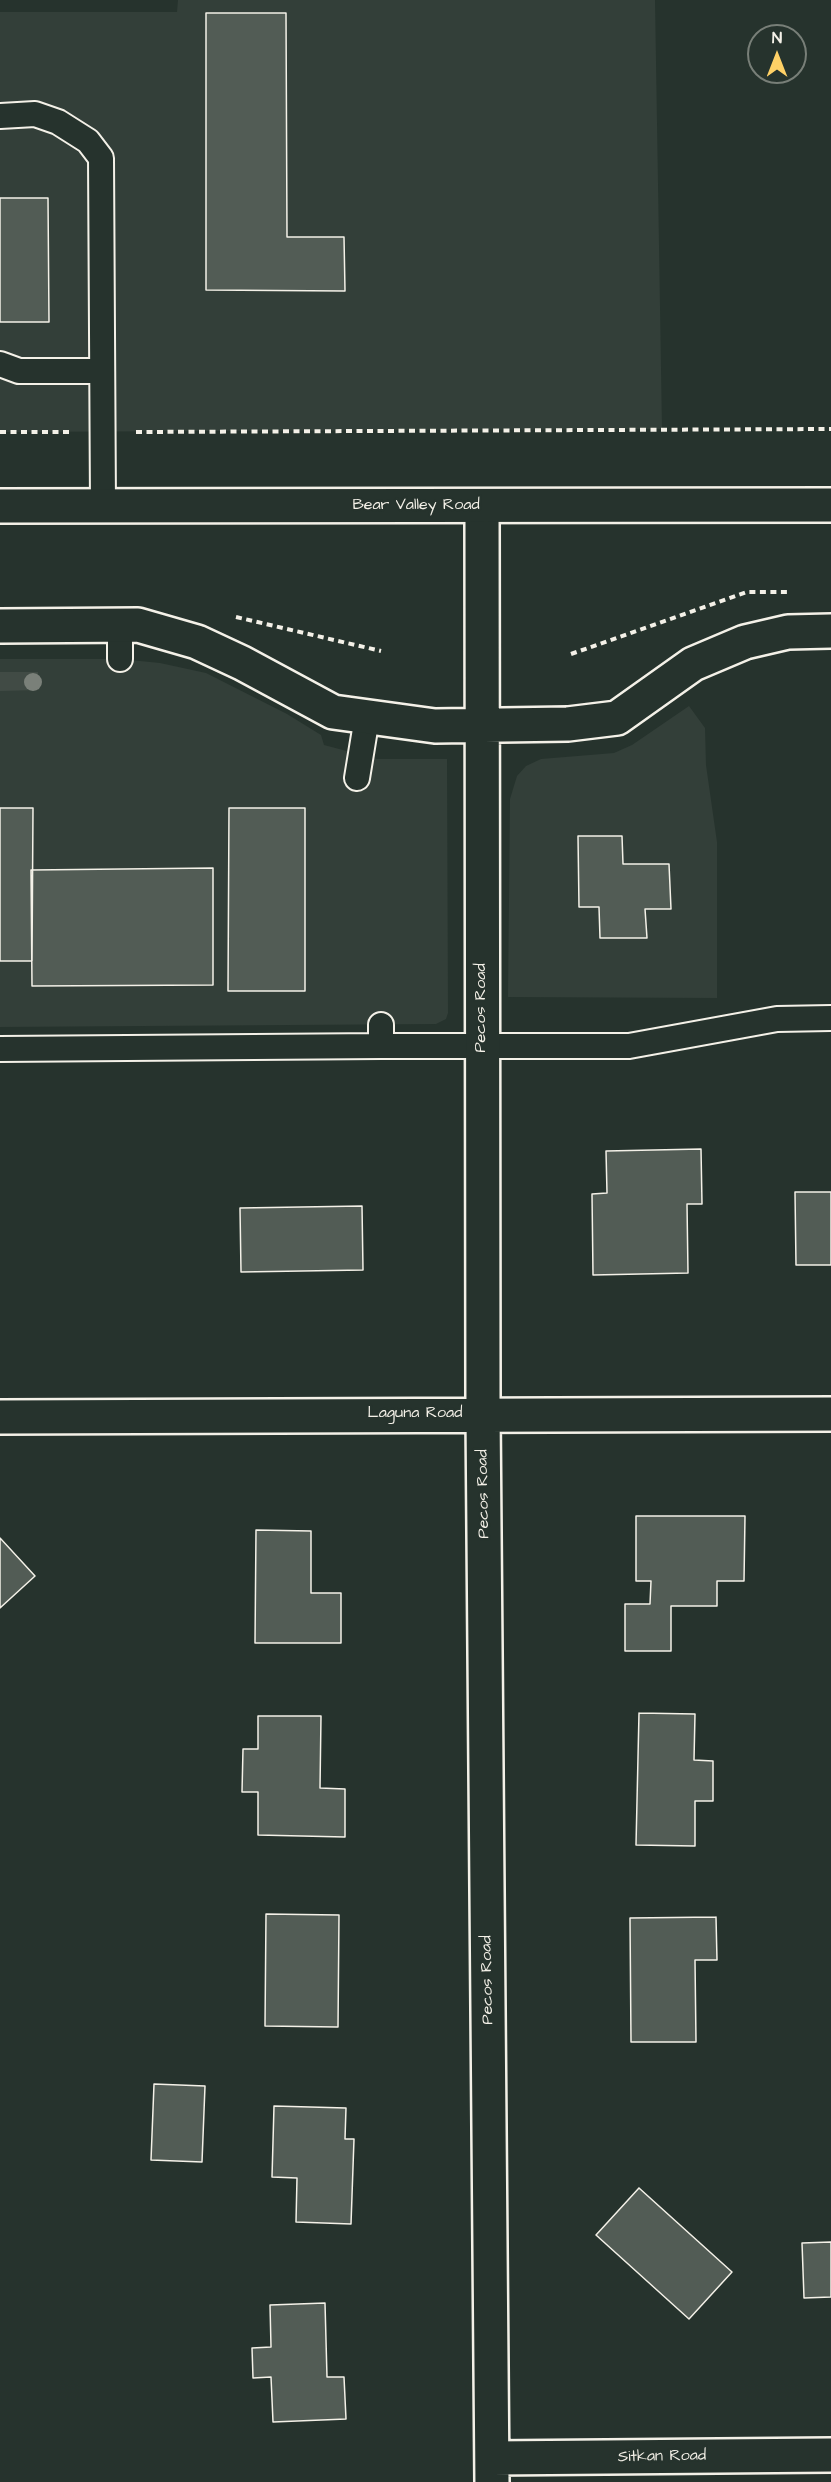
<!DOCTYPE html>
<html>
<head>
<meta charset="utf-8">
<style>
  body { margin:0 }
  #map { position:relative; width:831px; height:2482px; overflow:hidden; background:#26332d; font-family:"Architects Daughter",sans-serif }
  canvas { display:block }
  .north { position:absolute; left:747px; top:24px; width:60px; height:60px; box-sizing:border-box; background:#26332d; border:2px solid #787f78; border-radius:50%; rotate:0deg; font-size:16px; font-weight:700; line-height:24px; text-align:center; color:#f4f1e8 }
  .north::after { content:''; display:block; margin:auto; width:21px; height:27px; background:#ffd166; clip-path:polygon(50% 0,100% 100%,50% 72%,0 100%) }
</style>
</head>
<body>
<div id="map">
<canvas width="831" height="2482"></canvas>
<div class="north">N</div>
</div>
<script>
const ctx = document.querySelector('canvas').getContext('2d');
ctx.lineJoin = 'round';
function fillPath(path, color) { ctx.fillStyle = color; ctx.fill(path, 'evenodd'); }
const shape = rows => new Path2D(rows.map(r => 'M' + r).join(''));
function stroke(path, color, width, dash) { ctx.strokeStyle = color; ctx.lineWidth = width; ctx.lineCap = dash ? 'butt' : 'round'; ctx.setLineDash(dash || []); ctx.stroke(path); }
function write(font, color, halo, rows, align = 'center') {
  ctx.font = font + ' "Architects Daughter",sans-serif'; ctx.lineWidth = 4.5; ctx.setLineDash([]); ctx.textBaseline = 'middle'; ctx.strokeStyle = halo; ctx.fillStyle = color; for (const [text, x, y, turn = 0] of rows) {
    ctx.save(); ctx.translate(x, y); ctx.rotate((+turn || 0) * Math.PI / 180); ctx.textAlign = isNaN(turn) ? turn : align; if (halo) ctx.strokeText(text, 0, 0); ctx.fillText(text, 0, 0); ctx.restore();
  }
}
fillPath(shape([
  [178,0,655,0,662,429,0,432,0,12,177,12],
  [0,659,120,659,160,663,206,673,287,714,321,735,324,745,377,759,447,759,448,1013,446,1019,436,1024,0,1027],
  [689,706,705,728,706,765,717,842,717,998,508,997,510,799,517,776,526,766,541,759,614,753,632,745]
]), '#333f39');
fillPath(shape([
  [0,672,38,672,39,690,0,691]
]), '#414b45');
const building = shape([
  [206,13,286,13,287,237,344,237,345,291,206,290,206,13],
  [0,198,48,198,49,322,0,322,0,198],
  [0,808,33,808,32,961,0,961,0,808],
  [229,808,305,808,305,991,228,991,229,808],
  [578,836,622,836,623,864,669,864,671,909,645,909,647,938,600,938,599,907,579,907,578,836],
  [213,868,213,985,32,986,31,870,213,868],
  [701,1149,702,1204,687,1204,688,1273,593,1275,592,1194,607,1193,606,1151,701,1149],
  [795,1192,831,1192,831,1265,796,1265,795,1192],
  [362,1206,363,1270,241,1272,240,1208,362,1206],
  [636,1516,745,1516,744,1581,717,1581,717,1606,671,1606,671,1651,625,1651,625,1604,650,1604,651,1581,636,1581,636,1516],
  [256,1530,311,1531,311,1593,341,1593,341,1643,255,1643,256,1530],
  [0,1538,35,1576,0,1608,0,1538],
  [639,1713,695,1714,694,1760,713,1761,713,1801,695,1801,695,1846,636,1845,639,1713],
  [258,1716,321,1716,320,1788,345,1789,345,1837,258,1835,258,1792,242,1792,243,1749,258,1749,258,1716],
  [266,1914,339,1915,338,2027,265,2026,266,1914],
  [716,1917,717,1960,695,1960,696,2042,631,2042,630,1918,716,1917],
  [154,2084,205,2086,202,2162,151,2160,154,2084],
  [274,2106,346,2108,345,2139,354,2139,351,2224,296,2222,297,2178,272,2177,274,2106],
  [639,2188,732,2272,689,2319,596,2235,639,2188],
  [831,2242,831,2297,804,2298,802,2243,831,2242],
  [325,2303,327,2377,344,2377,346,2419,273,2422,271,2377,253,2378,252,2348,271,2347,270,2305,325,2303]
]);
fillPath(building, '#525c55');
stroke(building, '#f4f1e8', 1.5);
const service = shape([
  [0,116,35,114,58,122,88,141,101,158,103,506],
  [0,364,19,371,102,371],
  [120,625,120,659],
  [357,778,367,717],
  [381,1025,381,1046,629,1046,777,1019,831,1018],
  [0,1049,381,1046]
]);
const minor = shape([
  [482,506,483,1414,492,2482],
  [0,626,138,625,197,642,242,663,333,712,435,726,568,724,617,718,693,664,745,642,788,632,831,631],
  [0,1417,831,1414],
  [493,2458,831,2455]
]);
const primary = shape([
  [0,506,831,505]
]);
stroke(service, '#f4f1e8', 28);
stroke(minor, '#f4f1e8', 38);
stroke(primary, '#f4f1e8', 38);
stroke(shape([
  [0,432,71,432],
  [136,432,831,429],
  [236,617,381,651],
  [571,654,747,592,788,592]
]), '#f4f1e8', 4, [6, 4.5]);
stroke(service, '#26332d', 24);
stroke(minor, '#26332d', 33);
stroke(primary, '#26332d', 33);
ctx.fillStyle = '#7a8079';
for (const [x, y] of [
  [33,682]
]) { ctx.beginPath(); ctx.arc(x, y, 9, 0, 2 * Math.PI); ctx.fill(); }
write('16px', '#f4f1e8', '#26332d', [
  ["Bear Valley Road",416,506],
  ["Pecos Road",482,1008,-90],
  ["Laguna Road",415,1414],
  ["Pecos Road",484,1494,-91],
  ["Pecos Road",488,1980,-91],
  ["Sitkan Road",662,2457,-1]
]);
</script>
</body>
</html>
